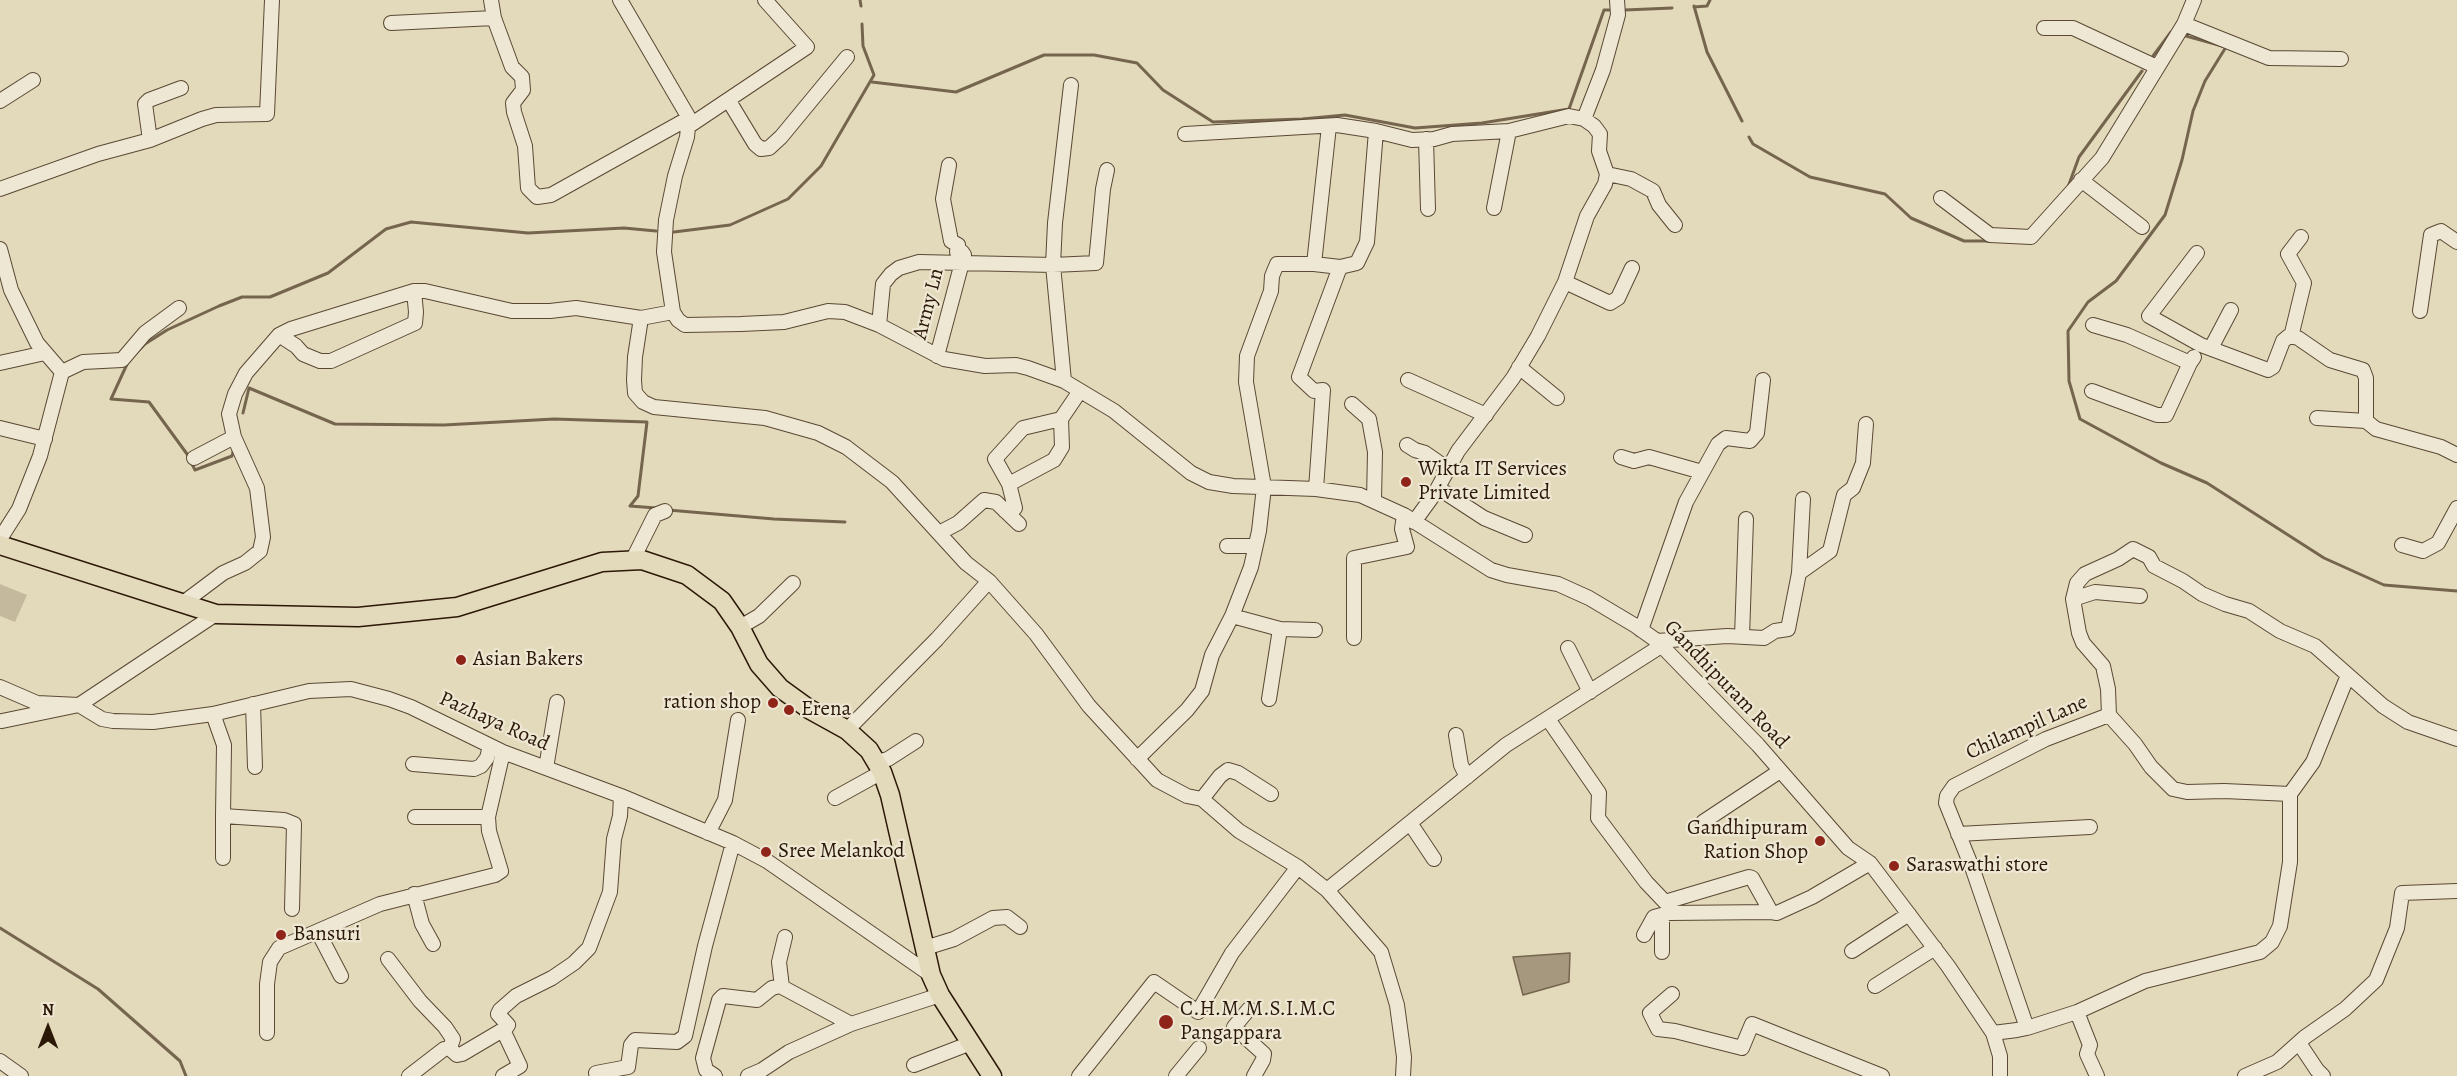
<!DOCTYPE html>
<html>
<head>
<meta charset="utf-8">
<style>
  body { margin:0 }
  #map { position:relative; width:2457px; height:1076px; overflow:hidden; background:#e3dabb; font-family:Alegreya,serif }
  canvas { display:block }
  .north { position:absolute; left:18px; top:998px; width:60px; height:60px; -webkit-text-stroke:4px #ede7d3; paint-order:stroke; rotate:0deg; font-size:16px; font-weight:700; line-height:24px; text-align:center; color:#2c1807 }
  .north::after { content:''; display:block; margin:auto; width:21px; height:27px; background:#2c1807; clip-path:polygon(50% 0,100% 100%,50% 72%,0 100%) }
</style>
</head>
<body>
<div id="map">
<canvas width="2457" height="1076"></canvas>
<div class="north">N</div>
</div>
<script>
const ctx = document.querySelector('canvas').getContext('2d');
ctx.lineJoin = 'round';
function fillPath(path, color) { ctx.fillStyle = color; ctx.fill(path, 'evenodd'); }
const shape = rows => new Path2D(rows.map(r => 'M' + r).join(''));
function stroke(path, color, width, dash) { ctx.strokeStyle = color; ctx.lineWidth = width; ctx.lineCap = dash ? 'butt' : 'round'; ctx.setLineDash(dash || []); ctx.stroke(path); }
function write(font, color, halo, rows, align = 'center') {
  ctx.font = font + ' Alegreya,serif'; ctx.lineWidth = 4.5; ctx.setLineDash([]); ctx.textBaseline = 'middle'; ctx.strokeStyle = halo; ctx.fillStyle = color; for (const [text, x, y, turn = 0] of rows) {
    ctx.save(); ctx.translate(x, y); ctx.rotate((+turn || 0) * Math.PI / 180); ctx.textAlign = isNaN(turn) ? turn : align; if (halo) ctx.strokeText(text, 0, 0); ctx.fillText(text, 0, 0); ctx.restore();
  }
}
fillPath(shape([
  [0,584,27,595,15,622,0,616]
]), '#c4b99c');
const water = shape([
  [1570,953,1569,982,1523,995,1513,957,1570,953]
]);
fillPath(water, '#a5987e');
stroke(water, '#75654e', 1.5);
stroke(shape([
  [860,0,861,6],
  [1694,6,1707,52,1742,121],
  [1694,7,1707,6,1710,0],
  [1625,10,1672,8],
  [2186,36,2226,47,2205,81,2193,111,2182,160,2165,215,2116,281,2088,302,2068,331,2069,381,2080,419,2161,463,2207,483,2324,558,2384,585,2457,591],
  [2153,56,2171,32],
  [872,82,956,92,1044,55,1094,55,1137,63,1163,90,1213,122,1302,119,1345,115,1415,128,1482,123,1569,109,1604,10,1609,10],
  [1749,137,1753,144,1810,177,1885,194,1911,218,1964,241,1991,241],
  [2068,187,2079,157,2142,71],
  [674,232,730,225,788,199,821,166,874,75,863,46,862,24],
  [134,355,145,344,167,330,219,306,242,297,270,297,328,273,386,229,411,222,528,233,624,228,656,231],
  [128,362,111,399,149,402,187,454,195,470,232,456,234,448],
  [243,413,249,388,335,424,444,425,554,419,647,422,638,496,630,506,656,508],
  [668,510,774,519,845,522],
  [0,928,98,989,180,1061,186,1076]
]), '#75654e', 3);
const minor = shape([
  [491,0,494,18],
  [620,0,689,118,687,137,675,176,666,220,664,252,673,312,678,320,685,325,741,324,784,322,828,311,845,312,879,325,944,359,985,366,1016,365,1028,368,1064,381,1114,411,1191,473,1209,482,1233,486,1316,489,1360,495,1404,515,1491,570,1507,575,1558,584,1589,598,1636,626,1657,641,1758,745,1848,848,1870,863,1948,966,1993,1033,2000,1056,2000,1076],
  [391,23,494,18,512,67,522,77,523,90,513,103,514,112,525,146,528,188,537,197,551,195,689,118],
  [2184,24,2269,58,2341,59],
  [2044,28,2073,28,2157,67],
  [0,101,33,80],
  [729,101,755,144,761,149,769,148,781,137,847,57],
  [689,126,807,47,765,0],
  [1329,126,1314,264,1340,267,1357,263,1367,242,1376,131],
  [1185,134,1337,125,1376,131,1412,140,1434,139,1452,134,1509,131,1569,116,1584,119],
  [1426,139,1428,209],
  [150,140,145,104,149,100,181,88],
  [1607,174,1631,179,1653,191,1659,205,1675,225],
  [2081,180,2142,227],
  [0,189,98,154,150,140,202,119,216,115,267,114,272,0],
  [1941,198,1990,235,2031,237,2102,158,2184,24,2194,0],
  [1494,208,1509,131],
  [0,249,11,290,37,343,62,372,40,456,19,509,0,539],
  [2197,253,2149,316,2201,345,2268,370,2273,367,2283,341,2289,336,2298,338,2330,360,2363,370,2366,378,2366,421,2376,429,2441,447,2457,455],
  [1565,282,1610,303,1618,298,1632,268],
  [2420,311,2431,235,2441,231,2457,242],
  [641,318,635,357,634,380,635,393,643,402,654,407,765,418,818,433,846,447,892,482,966,563,989,581,1036,634,1089,706,1157,780,1187,796,1202,799,1239,831,1298,867,1327,890,1381,952,1397,1005,1404,1057,1403,1076],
  [879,325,883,284,891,274,899,268,919,262,1053,265,1096,263,1103,189,1107,170],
  [2093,325,2127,335,2190,363,2194,357],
  [279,335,296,346,303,354,320,361,331,361,415,323,416,312,414,291],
  [2291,337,2304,283,2288,254,2301,237],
  [2211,348,2231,310],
  [937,356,964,255,962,252,957,252,958,245,951,241,943,199,949,165],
  [0,363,45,353],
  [1519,367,1557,398],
  [62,372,83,362,122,360,145,333,179,308],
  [1408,380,1486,415],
  [1064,381,1053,265,1055,223,1071,85],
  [2092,391,2157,415,2166,415,2190,363],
  [1352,404,1369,419,1375,452,1374,500],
  [2317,418,2366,421],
  [0,428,45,439],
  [1407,445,1415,450,1425,453,1448,469],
  [1621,457,1634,461,1649,457,1702,472],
  [194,458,234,437],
  [1009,484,1054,460,1062,447,1061,419],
  [1438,488,1484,518,1525,535],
  [1316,489,1323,390,1314,391,1299,377,1340,267],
  [1005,511,1015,508,1009,484,995,459,1023,428,1061,419,1080,391],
  [1414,522,1435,493,1458,451,1513,378,1538,336,1565,282,1587,216,1605,184,1607,174,1599,151,1600,134,1594,126,1584,119,1603,70,1618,15,1617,0],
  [939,533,958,523,984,500,996,502,1019,524],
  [2402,545,2423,551,2438,543,2457,508],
  [1227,546,1255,546],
  [632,561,655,515,665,511],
  [1799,573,1803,499],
  [2073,599,2095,592,2140,596],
  [183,603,223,573,245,563,260,551,263,537,257,488,234,437,229,414,235,394,246,373,279,335,291,329,414,291,425,291,512,311,550,311,576,308,641,318,673,312],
  [1232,616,1280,629,1315,630],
  [740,627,759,616,793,583],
  [1641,630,1686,502,1718,444,1726,438,1750,441,1757,433,1763,380],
  [1742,637,1746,519],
  [1354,638,1354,558,1407,547,1402,529,1404,515],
  [1657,641,1727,636,1764,638,1775,631,1788,629,1799,573,1830,551,1844,495,1853,488,1863,463,1866,424],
  [1568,648,1590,692],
  [0,687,37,703,79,705,102,719,113,721,153,722,213,714,309,691,351,689,389,699,411,707,503,752,621,796,733,843,767,861,931,975],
  [1269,699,1280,629],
  [253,704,255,767],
  [213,714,224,745,223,816,284,820,294,824,292,909],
  [2109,715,2108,689,2103,666,2083,643,2079,633,2073,599,2077,583,2085,574,2118,559,2133,549,2149,557,2154,566,2183,581,2202,594,2225,604,2249,611,2280,631,2315,646,2383,706,2408,722,2457,739],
  [1548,719,1599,793,1598,818,1646,882,1665,902,1749,877,1752,878,1771,912,1777,913,1812,897,1870,863],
  [2,721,79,705,216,614],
  [847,730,937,639,989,581],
  [1456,735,1461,765,1467,777],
  [1137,759,1187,710,1202,691,1212,655,1232,616,1251,567,1259,531,1264,487,1246,382,1247,356,1271,291,1272,276,1277,264,1314,264],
  [876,762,888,759,916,741],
  [413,764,474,769,481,766,487,758,490,746],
  [546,768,557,702],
  [2290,794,2313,762,2348,675],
  [835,798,882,772],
  [1202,799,1220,776,1228,770,1238,773,1271,794],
  [415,817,488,817],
  [1703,822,1780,771],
  [1410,823,1434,859],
  [708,833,725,800,738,720],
  [1958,834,2090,827],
  [223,858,223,816],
  [1327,890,1506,745,1661,646],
  [414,894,422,924,433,944],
  [318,932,341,976],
  [1644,935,1654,917,1669,913,1771,912],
  [925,948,954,939,993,918,1007,917,1020,927],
  [1852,951,1909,914],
  [1662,952,1662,915],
  [388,959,420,1001,445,1027,453,1039,450,1048],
  [1875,986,1935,948],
  [782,987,779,962,785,937],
  [1672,994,1650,1013,1658,1029,1675,1031,1742,1048,1752,1024,1882,1076],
  [1249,1009,1234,1027,1264,1054,1263,1060,1254,1076],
  [2077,1012,2090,1045,2087,1054,2097,1076],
  [503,1030,520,1066,503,1076],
  [267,1033,267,984,270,962,279,948,380,904,495,875,501,871,489,831,488,817,503,752],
  [1993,1033,2017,1030,2027,1028,2077,1012,2145,981,2260,952,2272,942,2280,926,2290,862,2290,794,2224,791,2187,792,2173,789,2151,767,2135,744,2109,715,2046,739,1954,786,1947,796,1946,803,1973,870,2027,1028],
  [2299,1043,2317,1070,2323,1076],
  [0,1061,21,1076],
  [914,1065,971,1043],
  [596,1073,628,1067,631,1045,635,1040,677,1042,685,1036,705,946,733,843],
  [409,1076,444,1049,449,1048,457,1055,462,1054,506,1028,508,1025,498,1014,500,1010,516,996,552,978,574,963,589,948,610,892,614,839,620,816,621,796],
  [715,1076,706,1070,703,1058,719,1000,723,996,757,1000,772,988,780,986,851,1024],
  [748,1076,762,1070,789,1052,851,1024,940,995],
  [1079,1076,1154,982,1198,1012,1232,953,1298,867],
  [1176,1076,1199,1048],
  [2245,1076,2277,1062,2305,1037,2345,1009,2376,980,2397,928,2402,893,2457,891]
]);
const major = shape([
  [0,545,216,614,358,617,457,607,602,562,642,560,687,575,722,601,740,627,759,664,780,688,809,709,847,730,869,750,882,772,890,795,931,975,940,995,992,1076]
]);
stroke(minor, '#5a4834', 16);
stroke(major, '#2c1807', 21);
stroke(minor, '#ede7d3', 14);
stroke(major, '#e3dabb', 18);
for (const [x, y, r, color] of [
  [1406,482,6,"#8f2418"],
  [461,660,6,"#8f2418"],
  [773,703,6,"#8f2418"],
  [789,710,6,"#8f2418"],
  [1820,841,6,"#8f2418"],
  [766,852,6,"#8f2418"],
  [1894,866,6,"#8f2418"],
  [281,935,6,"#8f2418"],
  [1166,1022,8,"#8f2418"]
]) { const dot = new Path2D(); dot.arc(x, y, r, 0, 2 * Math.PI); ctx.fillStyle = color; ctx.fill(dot); stroke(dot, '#ede7d3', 2); }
write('21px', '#2c1807', '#ede7d3', [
  ["Army Ln",929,304,-76],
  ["Gandhipuram Road",1726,685,46],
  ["Pazhaya Road",494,722,24],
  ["Chilampil Lane",2027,728,-24]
]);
write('21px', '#2c1807', '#ede7d3', [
  ["Wikta IT Services",1418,470],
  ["Private Limited",1418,494],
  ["Asian Bakers",473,660],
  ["ration shop",761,703,"right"],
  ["Erena",801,710],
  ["Gandhipuram",1808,829,"right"],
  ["Ration Shop",1808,853,"right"],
  ["Sree Melankod",778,852],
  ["Saraswathi store",1906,866],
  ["Bansuri",293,935],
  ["C.H.M.M.S.I.M.C",1180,1010],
  ["Pangappara",1180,1034]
], 'left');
</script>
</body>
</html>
